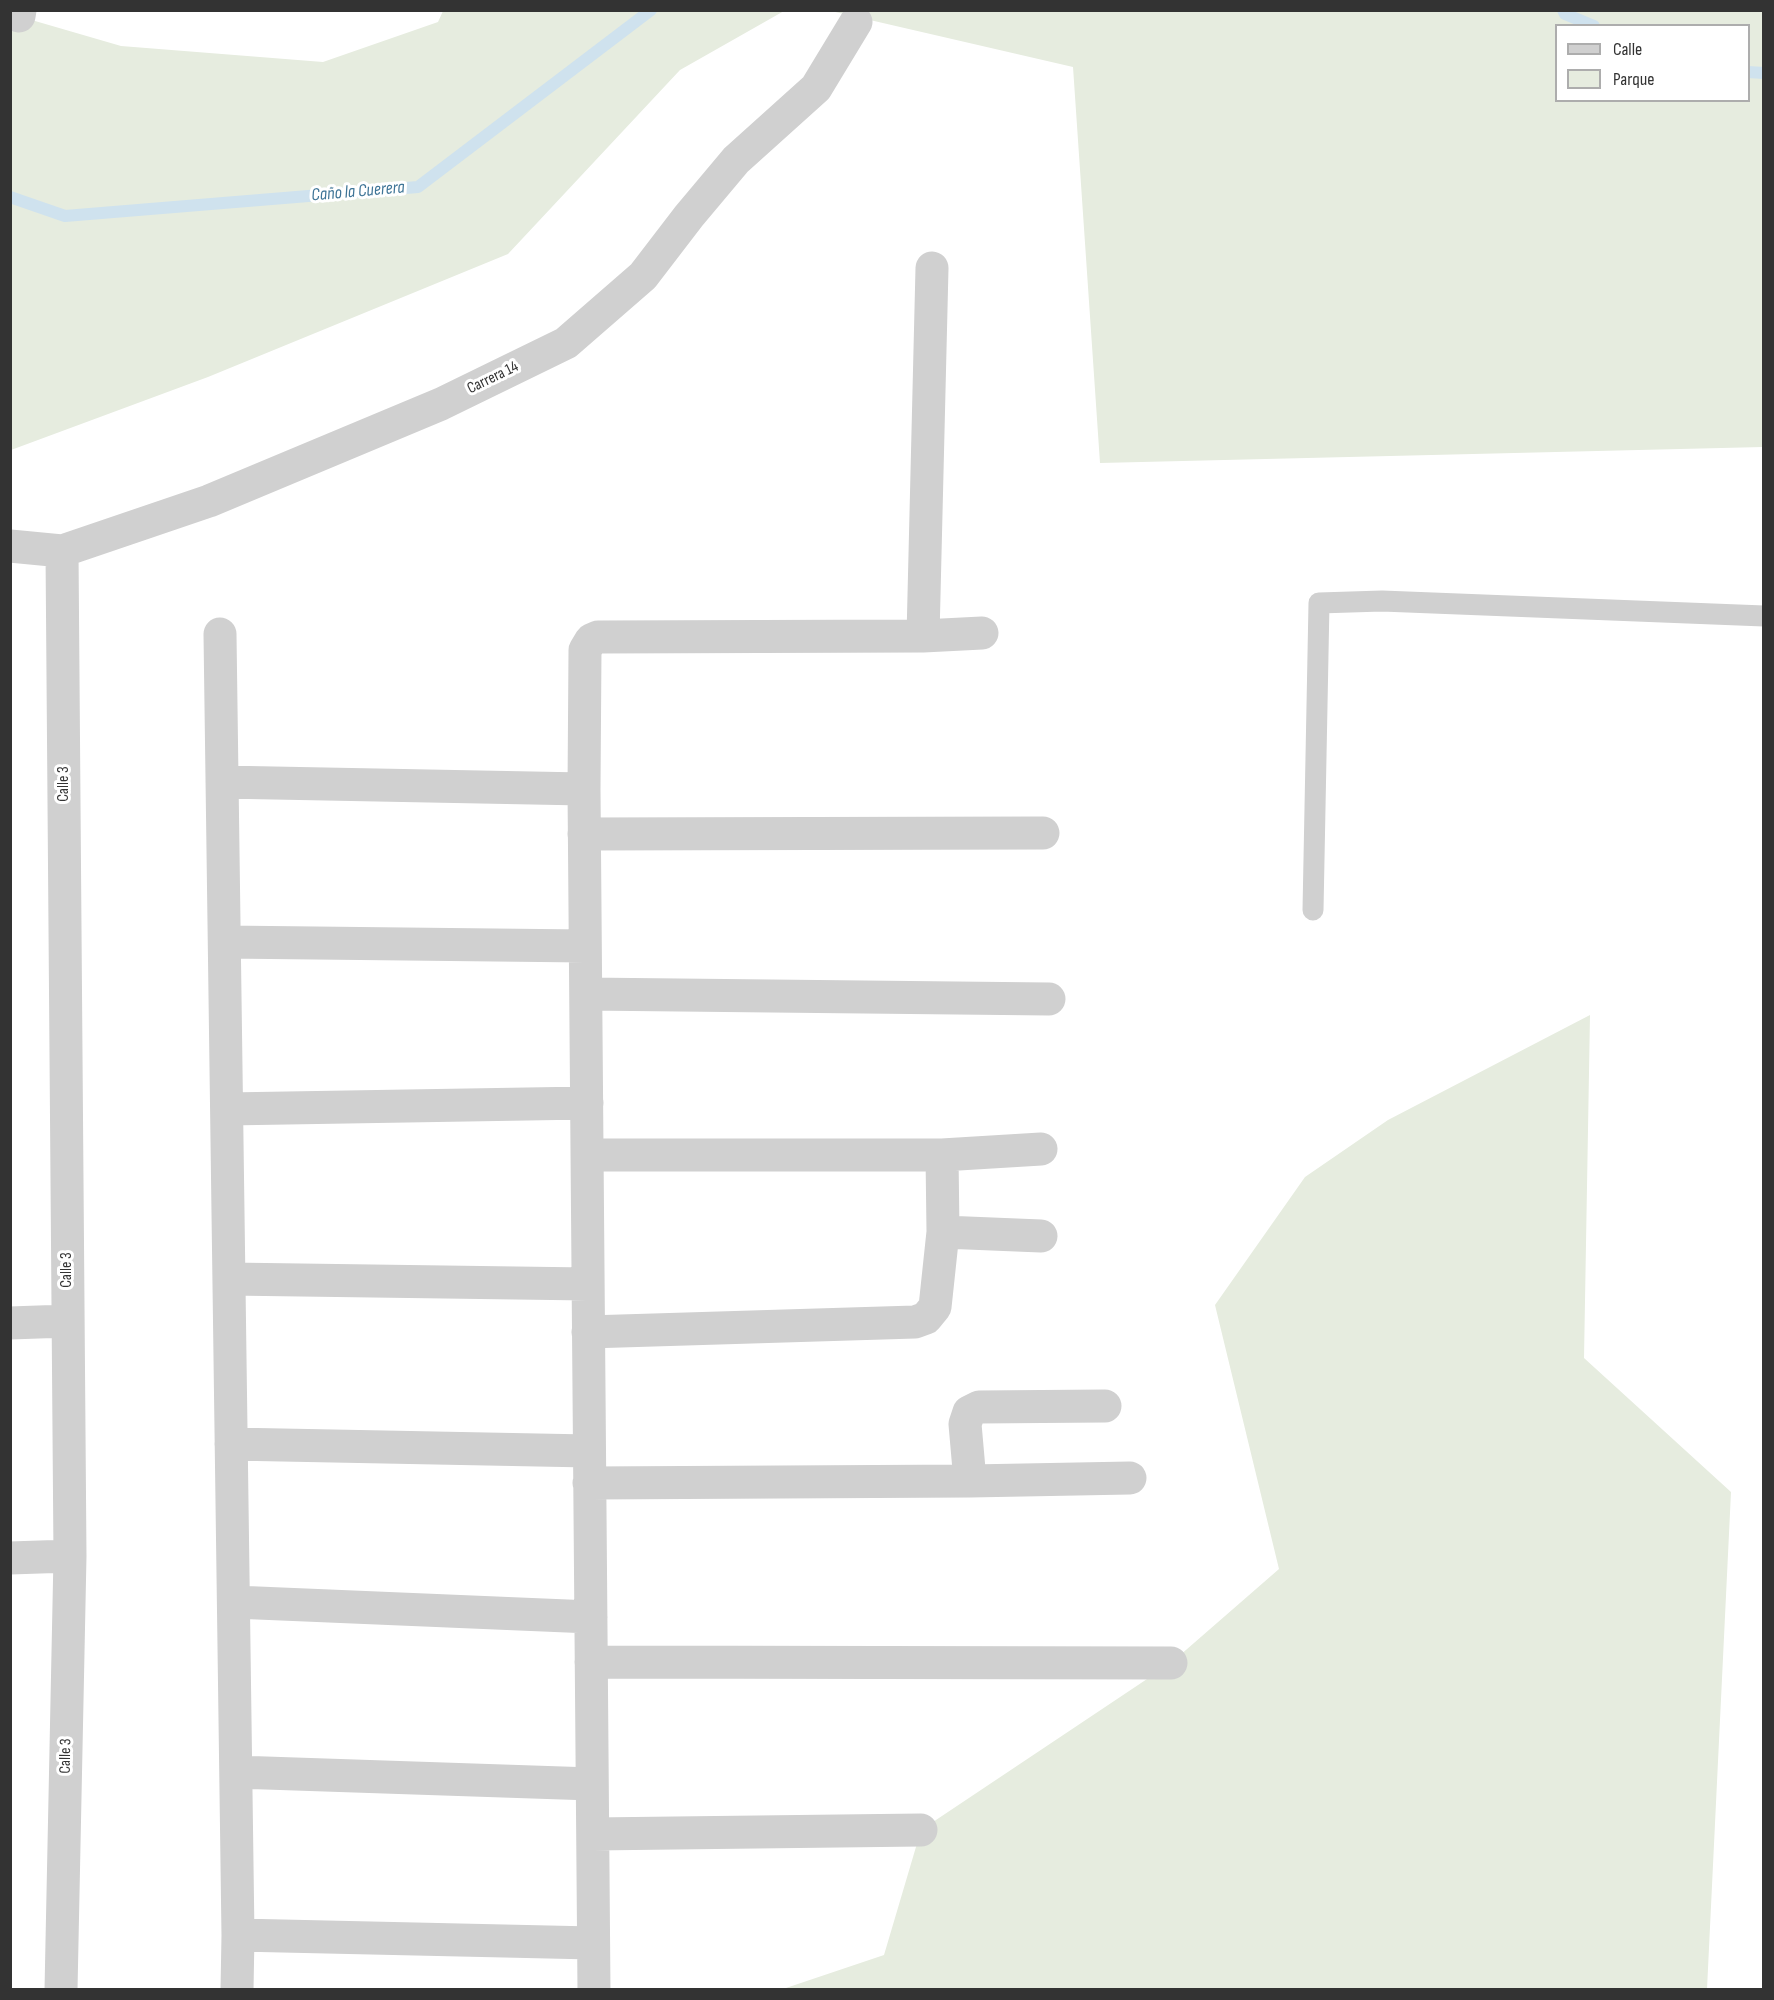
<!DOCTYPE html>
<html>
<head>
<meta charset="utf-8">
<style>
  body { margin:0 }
  #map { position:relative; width:1774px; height:2000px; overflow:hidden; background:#fff; font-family:"Sofia Sans Condensed",sans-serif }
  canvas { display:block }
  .frame { position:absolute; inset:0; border:12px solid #333; pointer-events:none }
  .legend { position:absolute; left:1555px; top:24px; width:195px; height:78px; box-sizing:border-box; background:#fff; border:2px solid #adadad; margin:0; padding:8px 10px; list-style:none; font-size:18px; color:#333 }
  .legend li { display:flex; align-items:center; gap:12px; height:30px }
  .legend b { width:30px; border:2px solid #adadad }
</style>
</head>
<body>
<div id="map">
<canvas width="1774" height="2000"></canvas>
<div class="frame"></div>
<ul class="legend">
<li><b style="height:8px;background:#d0d0d0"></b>Calle</li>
<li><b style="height:16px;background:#e6ecdf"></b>Parque</li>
</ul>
</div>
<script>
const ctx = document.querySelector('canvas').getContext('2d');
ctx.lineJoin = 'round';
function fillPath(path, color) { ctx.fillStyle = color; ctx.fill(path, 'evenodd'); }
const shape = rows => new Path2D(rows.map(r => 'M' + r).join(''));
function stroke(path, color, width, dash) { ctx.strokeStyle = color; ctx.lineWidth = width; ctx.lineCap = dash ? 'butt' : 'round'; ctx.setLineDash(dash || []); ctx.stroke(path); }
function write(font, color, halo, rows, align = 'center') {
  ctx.font = font + ' "Sofia Sans Condensed",sans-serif'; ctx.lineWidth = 6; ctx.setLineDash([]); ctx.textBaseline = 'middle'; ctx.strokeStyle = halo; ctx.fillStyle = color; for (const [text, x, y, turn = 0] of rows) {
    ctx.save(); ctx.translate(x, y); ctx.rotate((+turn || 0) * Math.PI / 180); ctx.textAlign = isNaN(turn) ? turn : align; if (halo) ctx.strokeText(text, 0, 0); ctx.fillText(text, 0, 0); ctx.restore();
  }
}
fillPath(shape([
  [443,11,784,11,680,70,508,254,208,377,11,450,11,14,121,46,323,62,438,22],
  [831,11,1763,11,1763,447,1100,463,1073,67],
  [1556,26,1748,26,1748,100,1556,100],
  [1590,1015,1584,1358,1731,1492,1707,1989,783,1989,884,1955,921,1830,1171,1663,1279,1569,1215,1305,1305,1177,1388,1120]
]), '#e6ecdf');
stroke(shape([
  [1563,10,1565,14,1594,26],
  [1748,72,1764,73],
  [10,197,65,216,418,187,651,10]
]), '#cfe2ee', 12);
stroke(shape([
  [1313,910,1319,603,1382,601,1764,616]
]), '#d0d0d0', 21);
stroke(shape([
  [19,16,20,10],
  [10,546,62,551,209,501,441,404,566,343,643,276,689,216,736,160,816,88,856,22],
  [220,634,238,1935,237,1990],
  [923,636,932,268],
  [222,782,584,789],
  [584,834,1043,833],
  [225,942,585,946],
  [586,994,1049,999],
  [227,1109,587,1103],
  [587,1155,942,1155,1041,1149],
  [943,1232,1041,1236],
  [229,1279,588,1284],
  [10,1323,67,1321],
  [588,1332,915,1322,926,1318,935,1307,943,1232,942,1155],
  [231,1444,589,1451],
  [970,1481,965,1424,969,1412,979,1407,1105,1406],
  [589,1483,970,1481,1130,1478],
  [10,1558,70,1556],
  [234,1602,591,1617],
  [591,1662,1171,1663],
  [236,1772,592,1784],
  [593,1834,921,1830],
  [238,1935,593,1943],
  [61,1990,70,1556,62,551],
  [594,1990,584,789,585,650,591,640,598,637,923,636,982,633]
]), '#d0d0d0', 33);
write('16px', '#333', '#fff', [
  ["Carrera 14",493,378,-26],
  ["Calle 3",64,784,-90],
  ["Calle 3",67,1270,-90],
  ["Calle 3",66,1756,-89]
]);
write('italic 18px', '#3f7597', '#fff', [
  ["Caño la Cuerera",358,192,-5]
]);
</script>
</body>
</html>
